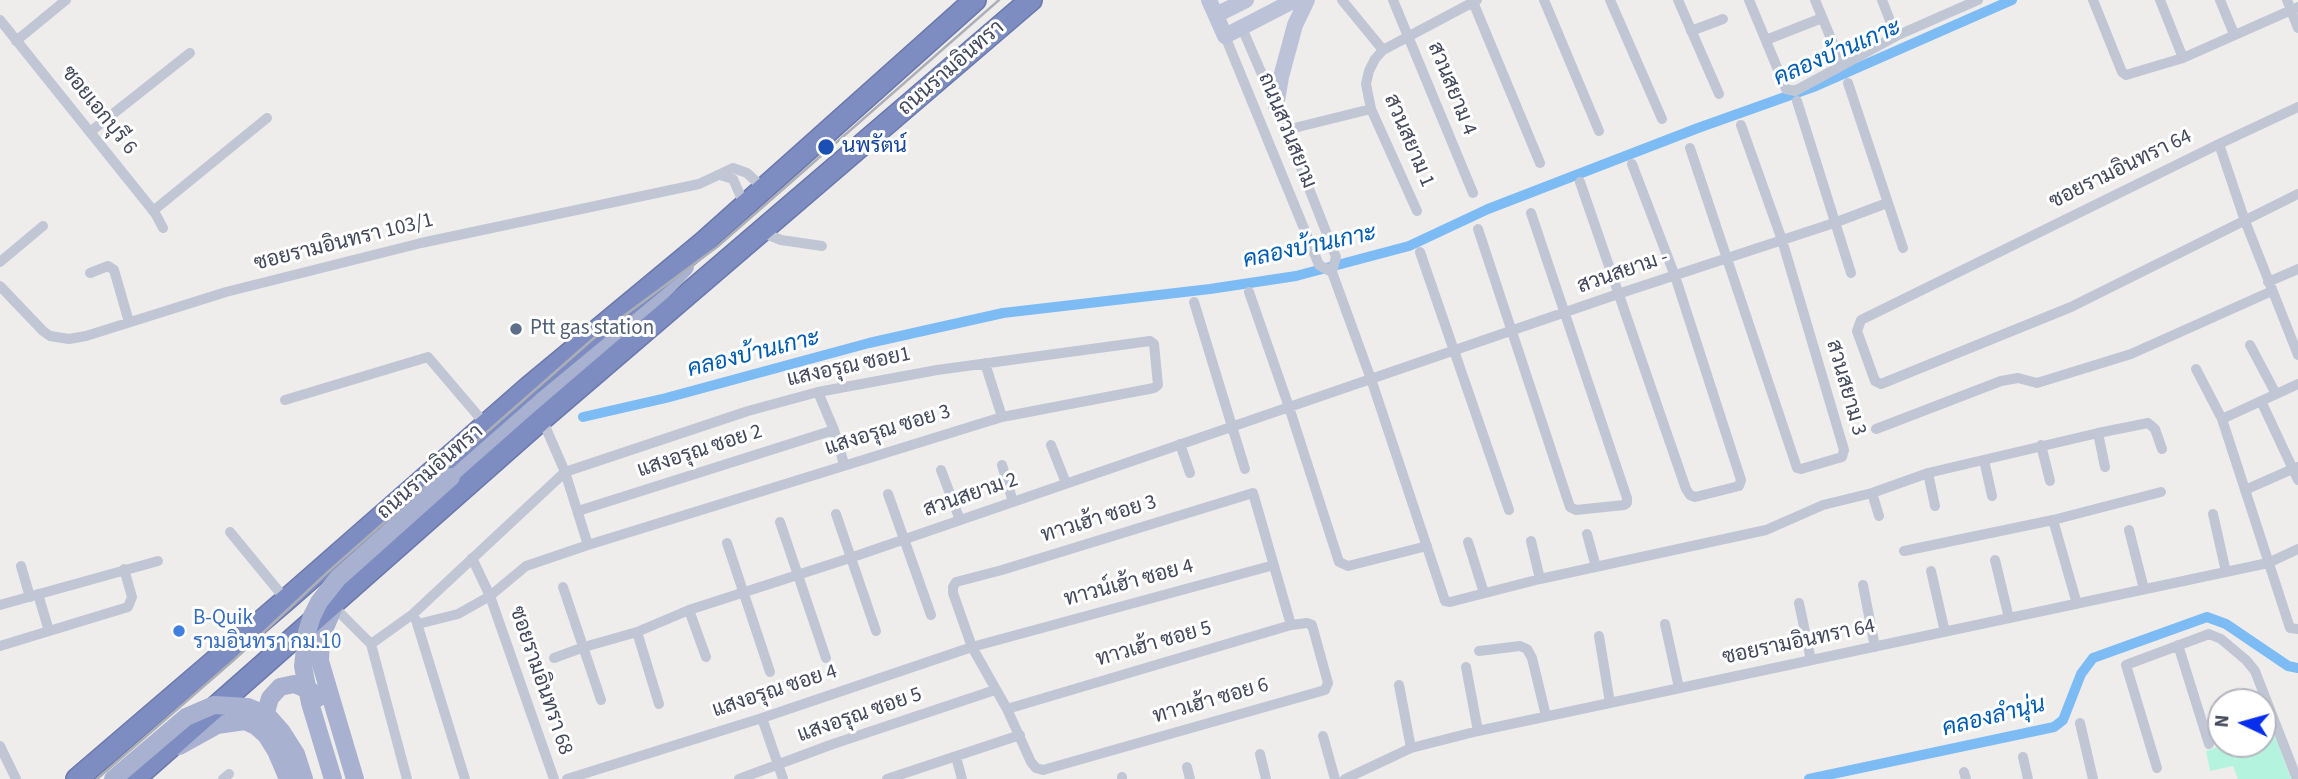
<!DOCTYPE html>
<html>
<head>
<meta charset="utf-8">
<style>
  body { margin:0 }
  #map { position:relative; width:2298px; height:779px; overflow:hidden; background:#efedec; font-family:"Source Sans 3",sans-serif }
  canvas { display:block }
  .north { position:absolute; left:2207px; top:688px; width:70px; height:70px; box-sizing:border-box; background:#fff; border:2px solid #b4b6bd; border-radius:50%; rotate:275deg; font-size:19px; font-weight:700; line-height:28px; text-align:center; color:#43495b }
  .north::after { content:''; display:block; margin:auto; width:24px; height:32px; background:#082eed; clip-path:polygon(50% 0,100% 100%,50% 72%,0 100%) }
</style>
</head>
<body>
<div id="map">
<canvas width="2298" height="779"></canvas>
<div class="north">N</div>
</div>
<script>
const ctx = document.querySelector('canvas').getContext('2d');
ctx.lineJoin = 'round';
function fillPath(path, color) { ctx.fillStyle = color; ctx.fill(path, 'evenodd'); }
const shape = rows => new Path2D(rows.map(r => 'M' + r).join(''));
function stroke(path, color, width, dash) { ctx.strokeStyle = color; ctx.lineWidth = width; ctx.lineCap = dash ? 'butt' : 'round'; ctx.setLineDash(dash || []); ctx.stroke(path); }
function write(font, color, halo, rows, align = 'center') {
  ctx.font = font + ' "Source Sans 3",Sarabun,sans-serif'; ctx.lineWidth = 6; ctx.setLineDash([]); ctx.textBaseline = 'middle'; ctx.strokeStyle = halo; ctx.fillStyle = color; for (const [text, x, y, turn = 0] of rows) {
    ctx.save(); ctx.translate(x, y); ctx.rotate((+turn || 0) * Math.PI / 180); ctx.textAlign = isNaN(turn) ? turn : align; if (halo) ctx.strokeText(text, 0, 0); ctx.fillText(text, 0, 0); ctx.restore();
  }
}
fillPath(shape([
  [2268,718,2291,779,2238,779,2233,766,2210,771,2206,751,2217,747,2213,731,2221,729,2221,744,2263,744,2263,719]
]), '#b4f3dd');
stroke(shape([
  [583,417,666,398,869,343,1003,313,1210,289,1296,276,1409,246,1488,209,1698,128,1816,86,2012,0],
  [1809,779,2054,727,2063,720,2081,674,2093,658,2207,617,2226,624,2288,666,2298,668]
]), '#7dbbf4', 10);
const highway = shape([
  [77,779,286,600,529,387,704,242,975,0],
  [134,779,542,419,1031,0]
]);
stroke(highway, '#6a78ac', 24);
stroke(shape([
  [1342,0,1383,50],
  [1393,0,1473,193],
  [1544,0,1599,131],
  [1610,0,1662,119],
  [1678,0,1719,94],
  [1749,0,1786,89,1795,91,1896,36,1978,0],
  [1815,0,1842,65],
  [1882,0,1896,36],
  [2093,0,2122,72,2126,75,2183,58,2298,7],
  [2160,0,2183,58],
  [2220,0,2234,34],
  [2287,0,2298,28],
  [1473,2,1540,163],
  [0,20,155,213,163,228],
  [1242,28,1286,130,1336,257,1332,272,1371,379,1445,601,1450,602,1540,579,1766,530,1823,505,1872,493,1928,473,2098,433,2148,423,2155,429,2162,449],
  [1691,31,1723,19],
  [1225,36,1319,265,1332,272],
  [1766,40,1822,18],
  [16,41,66,0],
  [1848,83,1903,248],
  [1797,101,1851,273],
  [2298,107,2219,144,1861,320,1857,331,1875,381,1881,384,2071,307,2298,194],
  [1286,130,1371,109],
  [90,132,190,53],
  [2219,144,2245,221,2298,355],
  [1690,148,1797,468,1801,469,1842,457,1844,450,1782,240,1741,125],
  [720,175,733,179,745,206],
  [1580,182,1686,489,1690,495,1695,497,1739,486,1741,480,1675,276,1632,164],
  [153,211,267,118],
  [1417,211,1371,109,1366,84,1369,71,1375,59,1383,50,1477,0],
  [1478,229,1570,507,1576,510,1624,505,1627,503,1627,498,1531,213],
  [761,232,781,240,822,246],
  [1420,252,1509,510],
  [0,262,43,226],
  [90,273,108,266,114,270,129,322],
  [2268,282,2298,269],
  [0,286,43,331,50,336,69,339,86,336,226,292,421,243,699,184,733,168,747,173,764,189],
  [1249,292,1289,407,1339,562,1348,566,1427,546],
  [1194,302,1245,469],
  [2250,345,2276,394],
  [985,363,1002,417],
  [2196,369,2222,419,2290,628,2298,629],
  [818,392,834,430,844,464],
  [285,400,428,357,486,425],
  [2261,401,2298,480],
  [542,419,565,472,588,545],
  [2222,419,2298,384],
  [1876,429,2001,381,2018,378,2037,383,2131,354,2272,291],
  [2098,433,2105,467],
  [1180,444,1190,473],
  [1051,445,1066,483],
  [2041,445,2050,481],
  [1984,460,1992,496],
  [1002,465,1013,502],
  [941,470,960,520],
  [1928,473,1935,506],
  [2245,490,2297,467],
  [1872,493,1879,516],
  [888,494,931,615],
  [578,511,834,430],
  [836,514,876,631],
  [2213,514,2226,572],
  [2053,520,2077,604],
  [780,522,826,658],
  [2129,530,2144,589],
  [230,532,286,600],
  [1587,534,1596,567],
  [1531,541,1540,579],
  [1468,542,1484,593],
  [727,543,770,672],
  [1904,551,2053,520,2161,492],
  [472,558,490,596,554,779],
  [1995,560,2009,618],
  [21,566,30,597],
  [1931,571,1945,632],
  [1863,585,1875,647],
  [563,587,601,700],
  [38,594,49,631],
  [1799,603,1811,660],
  [0,605,158,561],
  [334,607,371,644,407,779],
  [689,610,706,657],
  [416,620,465,779],
  [1665,624,1679,688],
  [637,632,659,704],
  [1599,636,1610,703],
  [371,644,413,614,565,472,748,411,818,392,937,370,1150,341,1154,344,1158,385,1154,388,1002,417,588,545,526,566,490,596,458,614,418,624],
  [2178,645,2209,744],
  [0,646,128,607,132,597,124,569],
  [1479,651,1520,646,1527,649,1532,658,1546,716],
  [554,658,584,647,637,632,689,610,850,558,1618,294,1834,223,1887,203],
  [1466,667,1478,731],
  [1399,685,1411,748],
  [1007,709,1291,625,1307,623,1312,625,1328,683,1325,690,1043,770,1036,768,1031,762,1007,709,972,647,953,593,953,587,956,582,1002,570,1253,493,1291,625],
  [762,718,783,779],
  [2080,723,2093,779],
  [1323,736,1335,779],
  [0,746,16,779],
  [1260,754,1266,779],
  [956,757,962,779],
  [2023,757,2028,779],
  [1187,767,1190,779],
  [2157,768,2126,665,2209,634,2221,639,2246,660,2255,671,2297,779],
  [1964,772,1966,779],
  [1122,777,1122,779],
  [223,779,229,774],
  [567,779,762,718,972,647,1274,565],
  [739,779,833,744,995,690],
  [887,779,1020,735],
  [1345,779,1411,748,1478,731,2268,563,2298,549]
]), '#c1c6d5', 10);
stroke(shape([
  [1209,0,1225,36,1295,0],
  [1216,15,1246,0],
  [1276,107,1281,77,1295,25,1307,0]
]), '#bcc2d8', 16);
stroke(shape([
  [451,477,642,312,685,267],
  [336,602,321,637,320,661,355,779],
  [265,728,264,719,270,698,280,687,294,684,311,691,318,698],
  [179,746,217,725,245,721,256,726,266,735,276,751,288,779]
]), '#a8b1cf', 18);
stroke(highway, '#7e8dc1', 21);
stroke(shape([
  [97,779,235,659,329,571,594,338,717,247,999,0]
]), '#adafb7', 2.5);
stroke(shape([
  [113,779,186,717,214,705,248,707,267,715,282,732,296,754,304,779],
  [333,779,310,703,303,666,307,632,312,616,319,602,338,578,451,477]
]), '#a8b1cf', 18);
for (const [x, y, r, color] of [
  [826,147,9,"#1a4fb4"],
  [516,329,7,"#5c6f8a"],
  [179,631,7,"#3f7fe0"]
]) { const dot = new Path2D(); dot.arc(x, y, r, 0, 2 * Math.PI); ctx.fillStyle = color; ctx.fill(dot); stroke(dot, '#fff', 2.5); }
write('21px', '#43495b', '#fff', [
  ["ถนนรามอินทรา",952,69,-41],
  ["สวนสยาม 4",1451,89,68],
  ["ซอยเอกบุรี 6",98,111,51],
  ["ถนนสวนสยาม",1286,131,68],
  ["สวนสยาม 1",1408,141,67],
  ["ซอยรามอินทรา 64",2121,170,-26],
  ["ซอยรามอินทรา 103/1",344,243,-14],
  ["สวนสยาม -",1623,273,-19],
  ["แสงอรุณ ซอย1",849,368,-12],
  ["สวนสยาม 3",1845,388,74],
  ["แสงอรุณ ซอย 3",888,431,-17],
  ["แสงอรุณ ซอย 2",700,452,-18],
  ["ถนนรามอินทรา",431,473,-41],
  ["สวนสยาม 2",971,496,-19],
  ["ทาวเฮ้า ซอย 3",1099,520,-17],
  ["ทาวน์เฮ้า ซอย 4",1129,584,-15],
  ["ซอยรามอินทรา 64",1799,643,-12],
  ["ทาวเฮ้า ซอย 5",1154,645,-16],
  ["ซอยรามอินทรา 68",540,681,71],
  ["แสงอรุณ ซอย 4",775,692,-18],
  ["ทาวเฮ้า ซอย 6",1211,702,-16],
  ["แสงอรุณ ซอย 5",860,716,-19]
]);
write('21px', '#164399', '#fff', [
  ["นพรัตน์",842,147]
], 'left');
write('21px', '#4e5e75', '#fff', [
  ["Ptt gas station",530,329]
], 'left');
write('21px', '#366cbe', '#fff', [
  ["B-Quik",193,619],
  ["รามอินทรา กม.10",193,643]
], 'left');
write('italic 23px', '#005cb1', '#fff', [
  ["คลองบ้านเกาะ",1838,54,-23],
  ["คลองบ้านเกาะ",1310,248,-12],
  ["คลองบ้านเกาะ",754,355,-14],
  ["คลองลำนุ่น",1994,718,-14]
]);
</script>
</body>
</html>
